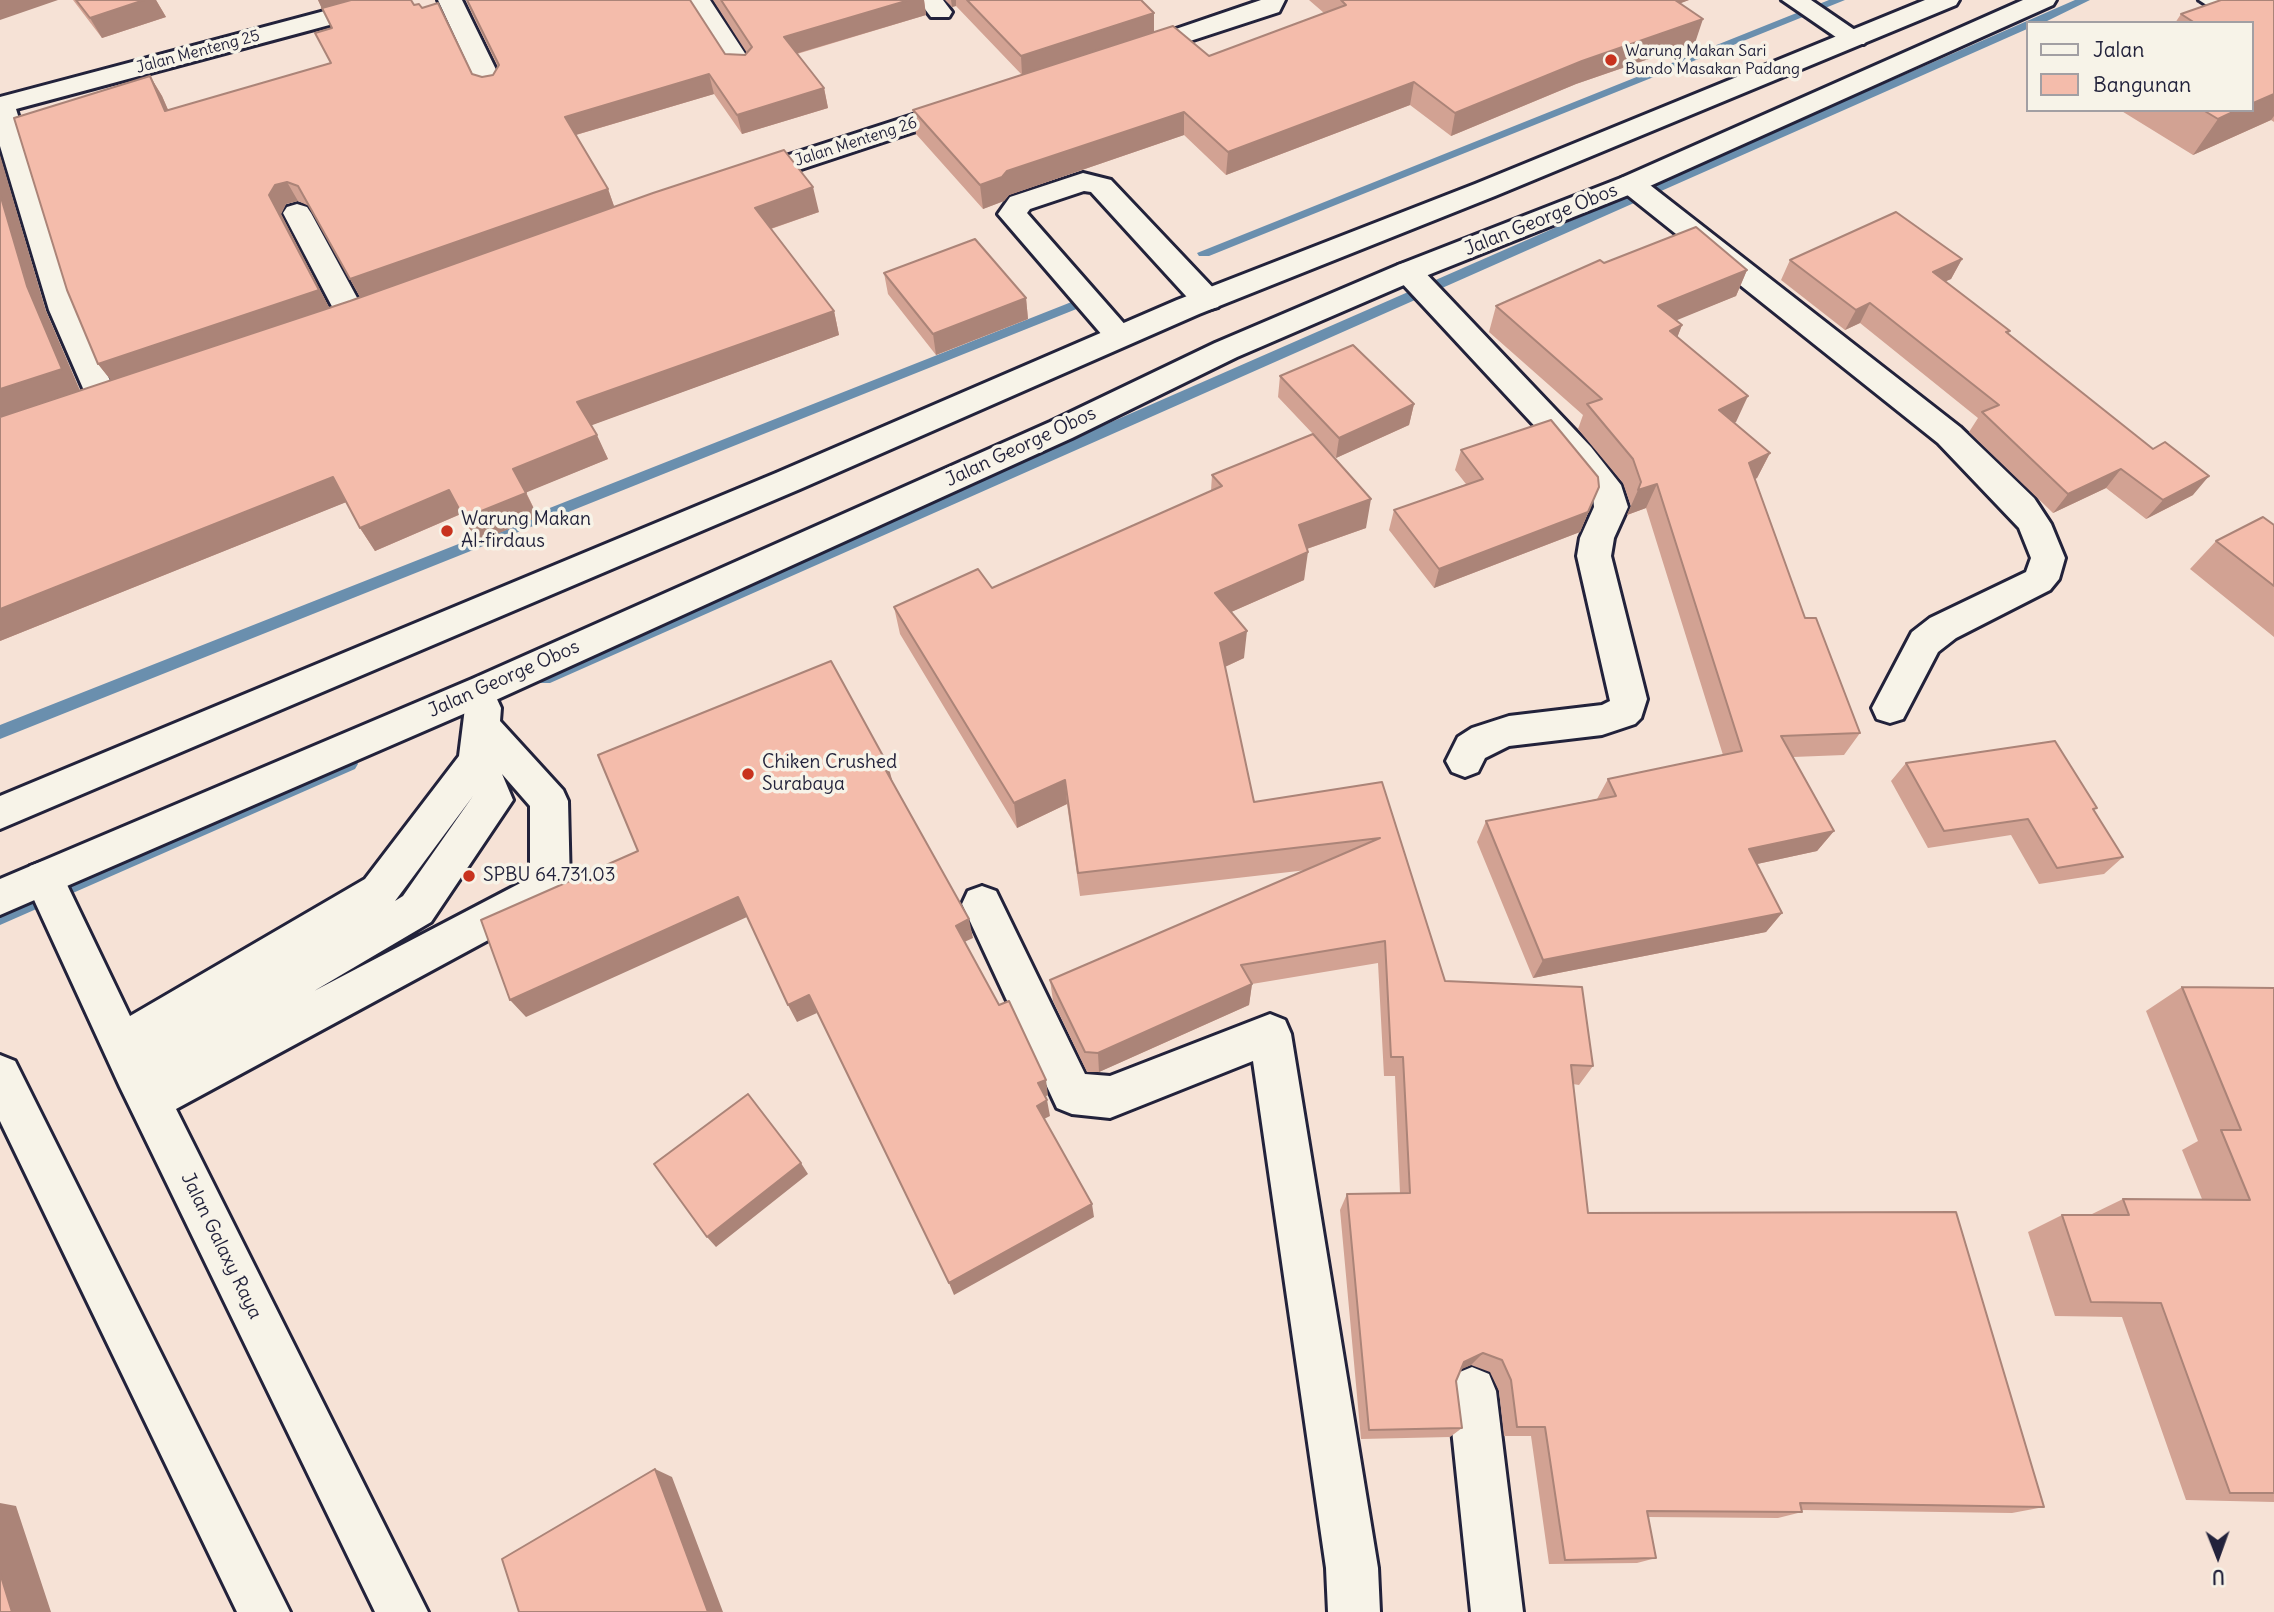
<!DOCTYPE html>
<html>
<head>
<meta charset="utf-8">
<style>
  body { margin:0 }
  #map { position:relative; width:2274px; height:1612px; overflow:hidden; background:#f6e2d6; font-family:Delius,sans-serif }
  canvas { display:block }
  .legend { position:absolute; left:2026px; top:21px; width:228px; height:91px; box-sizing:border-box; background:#f7f3e8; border:2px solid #a29fa3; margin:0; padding:9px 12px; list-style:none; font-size:21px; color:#22223b }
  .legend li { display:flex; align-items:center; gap:14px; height:35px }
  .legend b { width:35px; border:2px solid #a29fa3 }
  .north { position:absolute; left:2183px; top:1521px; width:70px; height:70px; -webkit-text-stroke:5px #f7f3e8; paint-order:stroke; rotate:179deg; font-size:19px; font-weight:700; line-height:28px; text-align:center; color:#22223b }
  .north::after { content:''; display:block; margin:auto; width:24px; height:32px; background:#22223b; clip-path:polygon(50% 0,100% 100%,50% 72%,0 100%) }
</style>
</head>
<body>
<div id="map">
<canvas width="2274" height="1612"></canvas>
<ul class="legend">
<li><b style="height:9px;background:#f7f3e8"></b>Jalan</li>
<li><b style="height:19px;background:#f4bcab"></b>Bangunan</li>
</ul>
<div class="north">U</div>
</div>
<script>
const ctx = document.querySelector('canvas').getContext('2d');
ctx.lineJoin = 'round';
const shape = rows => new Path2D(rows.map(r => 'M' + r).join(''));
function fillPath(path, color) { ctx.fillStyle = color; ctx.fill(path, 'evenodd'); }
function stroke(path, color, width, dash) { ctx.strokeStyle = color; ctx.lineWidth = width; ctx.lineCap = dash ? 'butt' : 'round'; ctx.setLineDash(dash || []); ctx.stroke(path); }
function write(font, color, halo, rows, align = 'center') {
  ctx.font = font + ' Delius,sans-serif'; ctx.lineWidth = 7; ctx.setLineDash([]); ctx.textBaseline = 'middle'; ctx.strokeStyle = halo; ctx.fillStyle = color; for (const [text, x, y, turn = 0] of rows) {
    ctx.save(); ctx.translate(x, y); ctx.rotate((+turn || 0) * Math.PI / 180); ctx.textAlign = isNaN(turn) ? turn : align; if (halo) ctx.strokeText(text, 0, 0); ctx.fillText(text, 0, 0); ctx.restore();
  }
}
fillPath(shape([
  [1829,0,1845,0,1209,256,1199,256,1197,253,1829,0],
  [2075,0,2090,0,2043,23,2027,23,2027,29,550,683,538,683,536,678,538,673,2075,0],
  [1074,301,1079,302,1079,308,0,739,0,725,1074,301],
  [349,757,355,759,358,764,355,769,0,925,0,908,349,757]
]), '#6a8fae');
const minor = shape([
  [366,0,407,0,404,5,16,109,79,310,119,401,114,409,103,412,92,409,49,310,0,146,0,97,366,0],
  [438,0,462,0,504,86,500,92,491,94,482,92,478,86,438,0],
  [686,0,710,0,754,67,750,72,732,72,686,0],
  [918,0,943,0,952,12,949,17,931,17,918,0],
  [1261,0,1285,0,1279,12,1141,57,1123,57,1119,52,1123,47,1261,0],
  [1782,0,1811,0,1868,39,1864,44,1846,44,1782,0],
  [2199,0,2229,0,2274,25,2274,43,2251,33,2251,23,2234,23,2199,0],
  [965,98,974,100,978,106,974,112,753,185,743,187,733,185,729,179,733,173,965,98],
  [1083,173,1111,180,1218,293,1222,300,1218,307,1207,310,1196,307,1091,192,1084,191,1030,209,1027,213,1135,336,1131,343,1120,346,1109,343,998,214,1010,197,1083,173],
  [1631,175,1641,178,1960,427,2034,498,2051,524,2065,558,2059,579,2050,590,1956,638,1938,652,1903,719,1890,723,1877,719,1872,708,1912,632,1930,618,2026,572,2031,558,2019,528,1938,443,1621,190,1617,184,1621,178,1631,175],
  [297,204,307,207,311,213,367,316,363,323,352,326,341,323,337,316,283,213,287,207,297,204],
  [1408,262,1418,265,1591,447,1621,485,1628,507,1614,538,1611,556,1647,699,1641,718,1635,724,1602,735,1509,746,1485,758,1478,772,1465,777,1452,772,1446,761,1458,737,1472,728,1509,716,1602,705,1610,701,1577,556,1580,538,1594,507,1593,496,1569,463,1398,279,1393,272,1398,265,1408,262],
  [483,693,496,697,501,708,500,721,563,790,568,801,570,887,564,899,176,1109,428,1612,375,1612,120,1087,24,878,30,866,44,861,58,866,130,1016,365,879,459,756,465,708,470,697,483,693],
  [502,774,530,806,530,878,314,991,431,922,513,800,502,774],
  [473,796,403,896,395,901,473,796],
  [982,886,996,891,1085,1074,1110,1076,1270,1014,1285,1020,1291,1034,1378,1568,1380,1612,1328,1612,1326,1568,1253,1061,1110,1118,1072,1114,1057,1108,962,904,968,891,982,886],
  [0,1055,15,1061,290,1612,237,1612,0,1121,0,1055],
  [1472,1367,1489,1374,1496,1391,1523,1612,1471,1612,1448,1391,1455,1374,1472,1367]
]);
const major = shape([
  [1925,0,1959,0,1956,5,1495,196,1199,314,800,489,0,829,0,796,776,473,1177,300,1475,184,1925,0],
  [2023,0,2056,0,2053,5,1641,190,1418,279,1237,357,1072,438,498,699,0,915,0,879,472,679,1050,422,1215,343,1398,265,1621,178,2023,0]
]);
stroke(minor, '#22223b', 6);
stroke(major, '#22223b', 6);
fillPath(minor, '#f7f3e8');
fillPath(major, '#f7f3e8');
fillPath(shape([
  [73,0,156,0,166,17,102,38],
  [318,0,411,0,414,5,472,74,482,77,493,75,498,67,473,16,466,0,725,54,745,55,747,53,713,0,924,0,926,15,797,54,824,88,828,108,742,134,714,94,576,135,608,189,614,206,819,212,771,229,834,311,839,335,591,425,608,459,526,492,538,517,477,542,461,514,375,551,360,528,346,502,0,641,46,311,80,391,111,380,98,364,150,76,162,96,168,110,331,63,315,33,332,28],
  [298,201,309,206,360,297,329,308,281,214,286,204],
  [945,0,1141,0,1154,13,1154,32,1209,56,1324,13,1309,0,1689,0,1680,3,1695,43,1576,84,1451,136,1410,105,1226,175,1184,135,1009,195,1004,201,983,209,916,134,913,110,1022,75,956,6,952,7],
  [2274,0,2274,122,2271,120,2193,155,2120,110,2251,110,2251,23,2175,23,2181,14],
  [1962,259,1951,279,1945,281,2010,331,2008,334,2193,495,2146,519,2106,488,2053,513,1969,432,1978,418,1860,323,1845,330,1781,280,1790,260],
  [1604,263,1747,270,1736,296,1675,320,1682,325,1677,337,1736,422,1733,423,1770,453,1757,478,1755,479,1805,618,1860,733,1844,755,1793,757,1834,831,1817,851,1757,864,1782,913,1766,932,1533,978,1477,842,1486,821,1597,799,1608,779,1723,755,1646,508,1627,515,1631,506,1623,483,1578,429,1583,415,1489,332,1496,306],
  [884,273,1026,298,1028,319,936,355,888,294],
  [1280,376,1414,404,1409,425,1336,458,1319,440,1366,528,1307,549,1304,580,1231,612,1244,658,1225,667,1254,802,1382,782,1445,981,1593,1066,1579,1085,1573,1084,1588,1213,2044,1507,2012,1513,1802,1510,1802,1512,1778,1518,1648,1517,1656,1558,1637,1563,1549,1564,1531,1436,1504,1436,1499,1391,1490,1372,1471,1365,1461,1369,1456,1381,1462,1428,1450,1437,1361,1439,1340,1210,1347,1194,1400,1193,1395,1076,1384,1076,1378,963,1252,984,1249,1005,1099,1072,1087,1072,1053,1001,1050,980,1307,870,1080,896,1067,804,1017,828,900,634,894,607,992,588,1211,491,1212,475,1313,434,1278,397],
  [1461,450,1599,487,1580,532,1434,588,1389,530,1394,510,1466,484,1455,470],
  [2274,525,2274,637,2190,569,2216,541],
  [1906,763,2094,811,2123,857,2104,874,2039,884,2011,835,1928,848,1891,781],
  [2182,987,2274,988,2274,1502,2186,1500,2122,1317,2055,1316,2028,1232,2062,1215,2090,1215,2123,1199,2202,1199,2182,1150,2198,1141,2146,1011]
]), '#d2a293');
fillPath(shape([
  [0,0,58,0,0,20],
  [144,0,156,0,166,17,102,38,90,18],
  [318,0,356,0,322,9],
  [909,0,924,0,926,15,788,56,784,37],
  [951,0,956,0,956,6,952,7],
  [1657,0,1689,0,1653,14],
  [1154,13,1154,32,1022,75,1021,56],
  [1703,19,1695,43,1576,84,1451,136,1455,113,1582,61],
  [709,74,714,94,572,136,565,117],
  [150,76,162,96,177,130,165,111],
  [1414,82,1410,105,1226,175,1228,152],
  [824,88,828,108,742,134,737,115],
  [2274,94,2274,116,2271,120,2193,155,2218,119,2237,110,2251,110,2251,104],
  [1184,112,1184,135,1009,195,1004,201,983,209,980,185,1007,171],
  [0,155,46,311,81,393,0,420,0,389,27,286,0,194],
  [287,182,298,201,286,204,281,214,330,309,113,383,98,364,269,195,275,185],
  [813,187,819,212,761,232,755,208],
  [608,189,615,209,361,299,350,279],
  [1962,259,1951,279,1922,292,1933,272],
  [1747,270,1736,296,1648,332,1658,306],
  [1026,298,1028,319,936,355,933,334],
  [1870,303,1860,323,1845,330,1856,310],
  [834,311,839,335,587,427,577,402],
  [1682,325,1672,351,1670,331],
  [1748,396,1736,422,1707,435,1719,410],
  [1414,404,1409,425,1336,458,1339,438],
  [597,435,608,459,525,493,513,469],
  [1770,453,1757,478,1737,488,1749,463],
  [2121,469,2106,488,2053,513,2068,494],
  [2209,476,2193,495,2146,519,2163,500],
  [333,477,349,501,0,641,0,609],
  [1657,484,1646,508,1627,515,1638,490],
  [1599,487,1580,532,1434,588,1439,569],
  [449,490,463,513,375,551,360,528],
  [526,493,538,517,477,542,464,518],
  [1371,499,1366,528,1295,553,1299,525],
  [1308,552,1304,580,1213,620,1215,593],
  [1247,631,1244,658,1218,670,1220,643],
  [888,765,894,787,884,767],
  [1065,780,1067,804,1017,828,1014,803],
  [1834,831,1817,851,1734,869,1749,849],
  [738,897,747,917,526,1017,510,1000],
  [1782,913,1766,932,1533,978,1543,960],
  [969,919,973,938,960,944,956,926],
  [1252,984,1249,1005,1099,1072,1098,1053],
  [809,995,817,1013,797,1022,788,1005],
  [1046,1080,1048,1095,1041,1099,1038,1083],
  [1047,1100,1050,1116,1040,1121,1037,1106],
  [801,1163,808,1174,716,1247,707,1237],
  [1092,1204,1094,1217,954,1295,949,1283],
  [1483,1353,1471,1365,1453,1373,1464,1362],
  [655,1469,672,1477,723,1612,708,1612],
  [0,1503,16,1506,51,1612,12,1612,0,1573]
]), '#ab8478');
const building = shape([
  [76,0,144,0,90,18,76,0],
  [351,0,411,0,414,5,419,4,422,8,438,3,472,74,482,77,493,75,499,65,467,0,690,0,725,54,745,55,752,47,721,0,909,0,784,37,824,88,737,115,709,74,565,117,608,189,350,279,298,186,287,182,275,185,269,195,319,290,98,364,67,290,14,118,150,76,165,111,331,63,315,33,332,28,322,8,351,0],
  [967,0,1141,0,1154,13,1021,56,967,0],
  [1341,0,1675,0,1703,19,1582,61,1455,113,1414,82,1228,152,1184,112,1007,171,1002,177,980,185,913,110,1173,26,1209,56,1346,5,1341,0],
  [2221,0,2274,0,2274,94,2251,104,2251,23,2195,23,2181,14,2221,0],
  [2203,110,2237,110,2218,119,2203,110],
  [784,150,813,187,755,208,834,311,577,402,597,435,513,469,526,493,464,518,449,490,360,528,333,477,0,609,0,417,350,301,653,193,784,150],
  [0,194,27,286,62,369,0,389,0,194],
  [1896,212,1962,259,1933,272,2010,331,2006,332,2153,449,2165,442,2209,476,2163,500,2121,469,2068,494,1982,412,1999,405,1870,303,1856,310,1790,260,1896,212],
  [1696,227,1747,270,1658,306,1682,325,1670,331,1748,396,1719,410,1770,453,1749,463,1805,618,1816,618,1860,733,1781,736,1834,831,1749,849,1782,913,1543,960,1486,821,1616,796,1608,779,1742,751,1657,484,1638,490,1641,482,1633,459,1587,404,1602,399,1496,306,1600,260,1604,263,1696,227],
  [975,239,1026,298,933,334,884,273,975,239],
  [1353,345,1414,404,1339,438,1280,376,1353,345],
  [1551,420,1598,477,1599,487,1588,512,1439,569,1394,510,1483,479,1461,450,1551,420],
  [1313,434,1371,499,1299,525,1308,552,1215,593,1247,631,1220,643,1254,802,1382,782,1445,981,1582,987,1593,1066,1571,1065,1588,1213,1956,1212,2044,1507,1800,1503,1802,1512,1647,1511,1656,1558,1565,1560,1545,1427,1517,1427,1511,1380,1502,1360,1483,1353,1464,1362,1456,1381,1462,1428,1369,1430,1347,1194,1410,1193,1403,1057,1391,1057,1385,941,1241,965,1252,984,1098,1053,1085,1052,1050,980,1380,838,1078,873,1065,780,1014,803,894,607,978,569,992,588,1222,486,1212,475,1313,434],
  [2263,517,2274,525,2274,586,2216,541,2263,517],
  [831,661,888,765,884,767,969,919,956,926,999,1005,1009,1001,1046,1080,1038,1083,1047,1100,1037,1106,1092,1204,949,1283,809,995,788,1005,738,897,510,1000,481,920,638,851,598,755,831,661],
  [2055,741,2097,808,2093,809,2123,857,2057,868,2028,819,1944,831,1906,763,2055,741],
  [2182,987,2274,988,2274,1493,2230,1493,2161,1303,2091,1302,2062,1215,2129,1215,2123,1199,2250,1200,2221,1130,2241,1130,2182,987],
  [748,1094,801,1163,707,1237,654,1164,748,1094],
  [655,1469,708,1612,519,1612,502,1559,655,1469],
  [0,1573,12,1612,0,1612,0,1573]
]);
fillPath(building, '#f4bcab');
stroke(building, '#ab8478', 2);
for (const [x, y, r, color] of [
  [1611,60,7,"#c8321e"],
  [447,531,7,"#c8321e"],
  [748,774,7,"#c8321e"],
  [469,876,7,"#c8321e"]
]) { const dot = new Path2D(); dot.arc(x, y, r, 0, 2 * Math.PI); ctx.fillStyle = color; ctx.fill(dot); stroke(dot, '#f7f3e8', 2.5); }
write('16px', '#22223b', '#f7f3e8', [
  ["Warung Makan Sari",1625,51],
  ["Bundo Masakan Padang",1625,69]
], 'left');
write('16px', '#22223b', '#f7f3e8', [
  ["Jalan Menteng 25",198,52,-15],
  ["Jalan Menteng 26",856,142,-18]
]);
write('19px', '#22223b', '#f7f3e8', [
  ["Jalan George Obos",1541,220,-22],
  ["Jalan George Obos",1021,447,-25],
  ["Jalan George Obos",504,679,-24],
  ["Jalan Galaxy Raya",221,1246,64]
]);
write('19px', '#22223b', '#f7f3e8', [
  ["Warung Makan",461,520],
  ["Al-firdaus",461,542],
  ["Chiken Crushed",762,763],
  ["Surabaya",762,785],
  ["SPBU 64.731.03",483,876]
], 'left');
</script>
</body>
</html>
